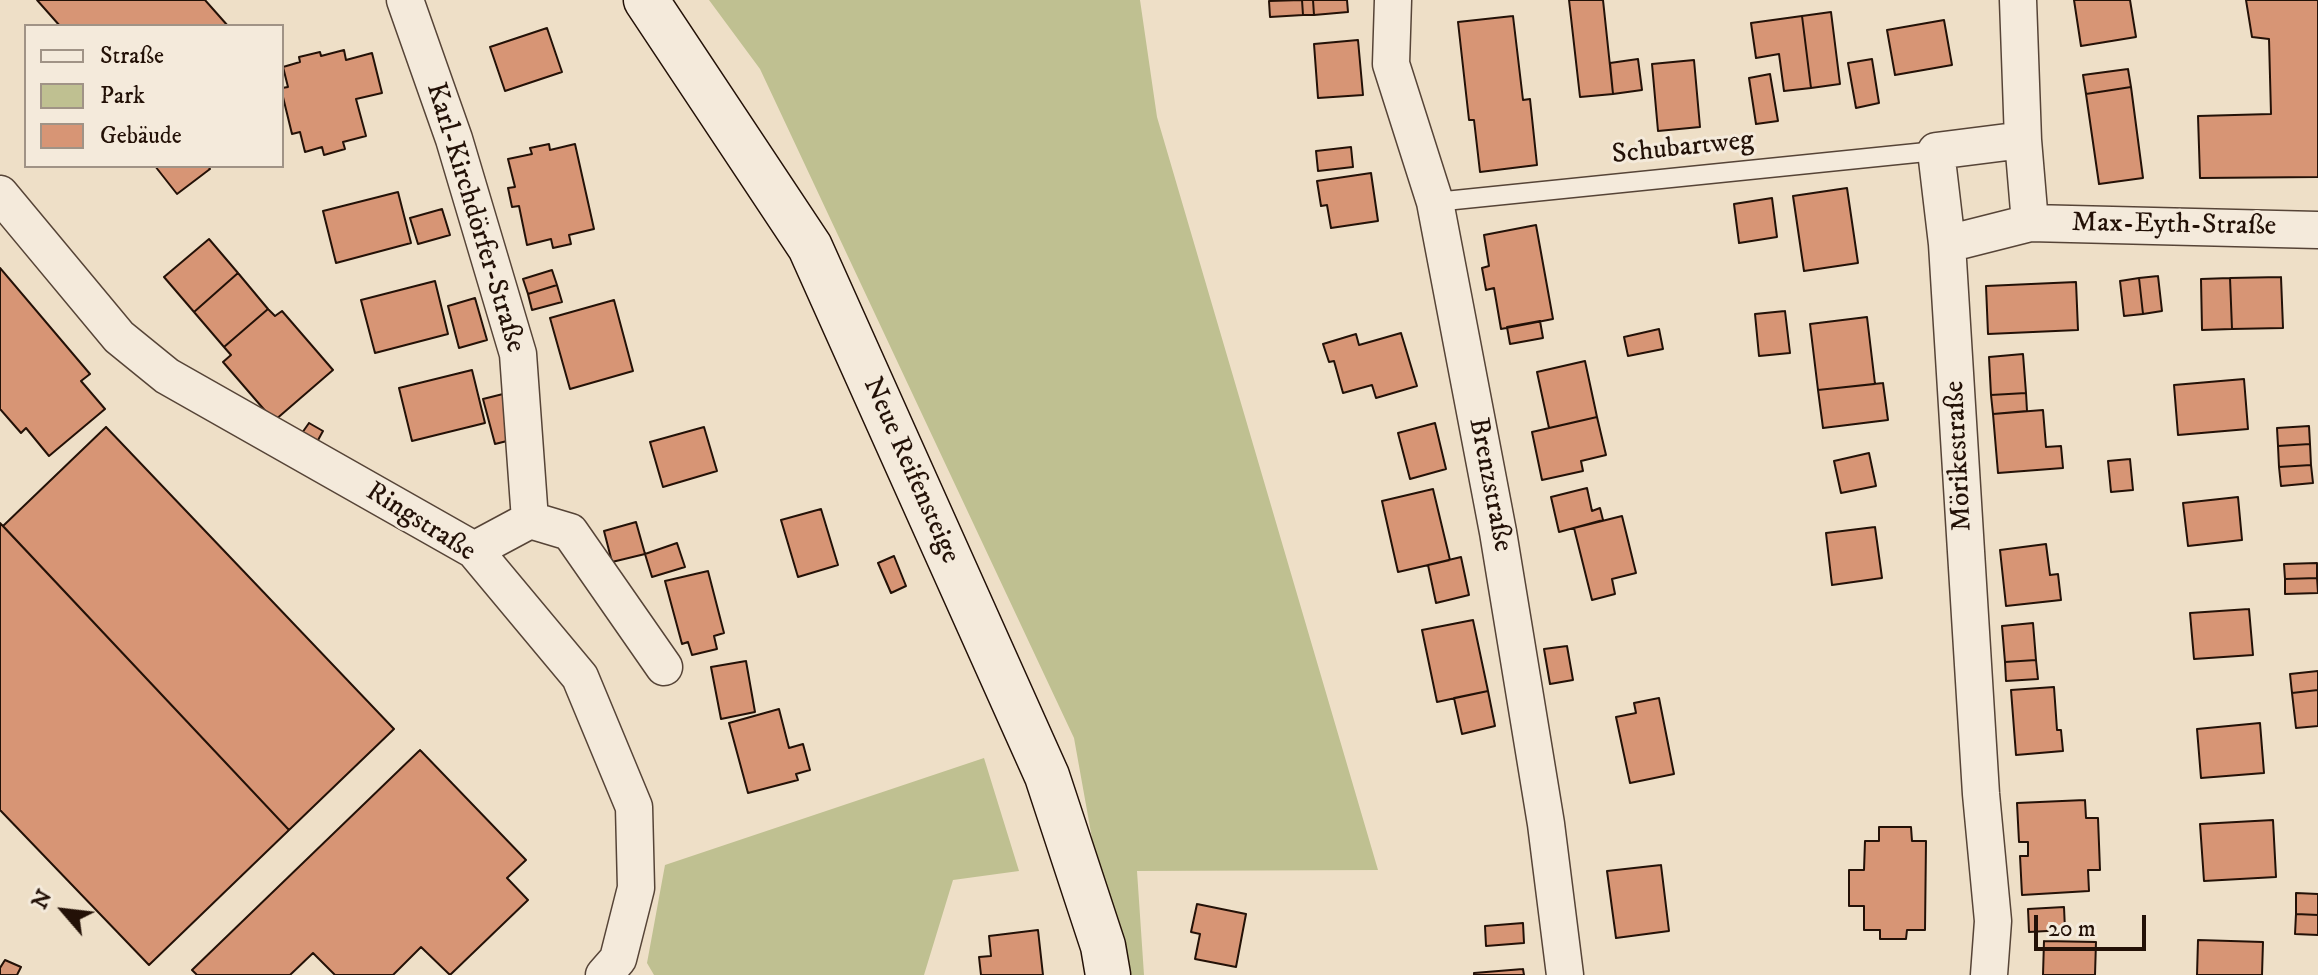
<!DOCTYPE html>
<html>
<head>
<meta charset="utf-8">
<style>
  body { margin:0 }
  #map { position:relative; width:2318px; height:975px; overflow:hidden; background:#eedfc7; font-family:"IM FELL DW Pica",serif }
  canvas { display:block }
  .legend { position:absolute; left:24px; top:24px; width:260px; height:144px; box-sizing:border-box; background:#f4eadb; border:2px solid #a09386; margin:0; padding:10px 14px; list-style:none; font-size:24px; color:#231107 }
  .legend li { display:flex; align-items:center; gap:16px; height:40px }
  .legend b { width:40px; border:2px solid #a09386 }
  .north { position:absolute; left:24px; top:871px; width:80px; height:80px; -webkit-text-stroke:6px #f4eadb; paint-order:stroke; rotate:298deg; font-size:22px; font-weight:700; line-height:32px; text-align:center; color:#231107 }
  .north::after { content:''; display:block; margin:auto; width:28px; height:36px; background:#231107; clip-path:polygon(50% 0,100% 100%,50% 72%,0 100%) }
  .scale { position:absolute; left:2034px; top:915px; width:112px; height:36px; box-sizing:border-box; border:4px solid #231107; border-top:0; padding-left:10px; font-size:24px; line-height:28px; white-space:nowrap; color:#231107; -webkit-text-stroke:6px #f4eadb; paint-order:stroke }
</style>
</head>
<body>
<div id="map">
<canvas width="2318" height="975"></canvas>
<ul class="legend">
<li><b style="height:10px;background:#f4eadb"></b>Straße</li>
<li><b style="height:22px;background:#bfc091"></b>Park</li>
<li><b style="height:22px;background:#d79575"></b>Gebäude</li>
</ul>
<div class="north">N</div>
<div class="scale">20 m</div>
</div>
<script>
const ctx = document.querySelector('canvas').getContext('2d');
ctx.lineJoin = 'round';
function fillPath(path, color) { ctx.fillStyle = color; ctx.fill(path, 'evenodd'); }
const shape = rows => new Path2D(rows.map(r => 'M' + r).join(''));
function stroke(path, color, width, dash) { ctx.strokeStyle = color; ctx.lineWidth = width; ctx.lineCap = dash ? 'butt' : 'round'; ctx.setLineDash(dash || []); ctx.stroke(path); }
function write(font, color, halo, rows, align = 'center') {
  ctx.font = font + ' "IM FELL DW Pica",serif'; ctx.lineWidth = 6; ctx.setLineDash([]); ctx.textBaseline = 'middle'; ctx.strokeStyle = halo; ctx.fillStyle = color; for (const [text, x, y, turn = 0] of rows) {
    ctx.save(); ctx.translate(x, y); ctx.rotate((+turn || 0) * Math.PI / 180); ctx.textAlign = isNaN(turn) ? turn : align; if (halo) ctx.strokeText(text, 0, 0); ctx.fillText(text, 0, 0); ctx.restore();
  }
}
fillPath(shape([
  [709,0,1140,0,1157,117,1378,870,1137,871,1144,975,1127,975,1095,855,1074,738,760,69],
  [984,758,1019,871,953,880,924,975,654,975,647,963,665,865]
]), '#bfc091');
const building = shape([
  [37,0,205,0,228,26,60,26,37,0],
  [1302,0,1313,0,1314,15,1303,15,1302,0],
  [1302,0,1303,15,1270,17,1269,1,1302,0],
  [1313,0,1347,0,1348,12,1314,15,1313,0],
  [1569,0,1603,0,1613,94,1580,97,1569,0],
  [2074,0,2130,0,2136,37,2081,46,2074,0],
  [2246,0,2318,0,2318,177,2200,178,2198,116,2271,114,2269,39,2252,37,2246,0],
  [1831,12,1840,84,1811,88,1802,16,1831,12],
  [1513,16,1523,100,1530,99,1537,165,1480,172,1474,120,1469,120,1458,22,1513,16],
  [1802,16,1811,88,1784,91,1779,54,1756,58,1751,23,1802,16],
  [1944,20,1952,65,1895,75,1887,30,1944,20],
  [547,28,562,72,505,91,490,47,547,28],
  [1358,40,1363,95,1318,98,1314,44,1358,40],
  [344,50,346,60,372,53,382,93,356,99,366,136,343,142,345,149,324,155,322,147,305,152,300,132,292,134,282,93,282,88,288,87,283,67,300,62,299,57,320,52,321,56,344,50],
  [1638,59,1642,90,1613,94,1610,63,1638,59],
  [1872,59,1879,103,1856,108,1848,63,1872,59],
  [1694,60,1700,127,1658,131,1652,64,1694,60],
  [2128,69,2131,87,2086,94,2083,75,2128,69],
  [1770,74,1778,121,1756,124,1749,78,1770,74],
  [2131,87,2143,178,2099,184,2086,94,2131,87],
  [549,144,550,150,575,144,594,229,569,235,571,244,553,248,551,239,527,245,519,206,512,207,508,188,515,187,508,159,532,154,530,148,549,144],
  [1351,147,1353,167,1318,171,1316,151,1351,147],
  [155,166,208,166,210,169,177,194,155,166],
  [1371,173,1378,221,1331,228,1327,205,1321,206,1317,181,1371,173],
  [1847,188,1858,263,1804,271,1793,196,1847,188],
  [398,192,411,243,336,263,323,211,398,192],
  [1772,198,1777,237,1739,243,1734,204,1772,198],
  [442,209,450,235,418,244,410,218,442,209],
  [1536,225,1553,319,1501,329,1494,288,1486,290,1482,268,1489,266,1484,235,1536,225],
  [209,239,238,273,194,312,164,277,209,239],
  [0,268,90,374,81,381,105,409,49,456,26,428,21,433,0,409,0,268],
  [552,270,557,285,528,294,523,279,552,270],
  [238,273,268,309,224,347,194,312,238,273],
  [2158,276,2162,311,2143,314,2139,278,2158,276],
  [2281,277,2283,328,2232,329,2230,278,2281,277],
  [2139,278,2143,314,2124,316,2120,281,2139,278],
  [2230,278,2232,329,2202,330,2201,279,2230,278],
  [435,281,448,334,375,353,361,300,435,281],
  [2076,282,2078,330,1988,334,1986,286,2076,282],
  [557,285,562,302,532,310,528,294,557,285],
  [475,298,487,340,459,348,448,306,475,298],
  [614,300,633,371,570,389,550,318,614,300],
  [268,309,275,316,282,311,333,370,274,421,223,362,231,355,224,347,268,309],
  [1785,311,1790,353,1759,356,1755,314,1785,311],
  [1867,317,1875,384,1818,390,1810,324,1867,317],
  [1540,321,1543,338,1510,344,1507,327,1540,321],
  [1659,329,1663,349,1628,356,1624,337,1659,329],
  [1401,333,1417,386,1376,398,1372,385,1343,393,1334,361,1329,362,1323,344,1356,334,1359,345,1401,333],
  [2023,354,2026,393,1991,395,1989,357,2023,354],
  [1585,361,1597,417,1549,428,1537,372,1585,361],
  [472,370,485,423,412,441,399,388,472,370],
  [2244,379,2248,429,2178,435,2174,385,2244,379],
  [1883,383,1888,420,1823,428,1818,390,1883,383],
  [2026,393,2027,411,1993,414,1991,395,2026,393],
  [503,394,515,439,495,444,483,399,503,394],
  [2043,410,2046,447,2061,446,2063,468,1998,473,1993,414,2043,410],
  [1597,417,1606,455,1581,461,1583,471,1542,480,1532,432,1597,417],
  [309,423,323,431,317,442,302,433,309,423],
  [1435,423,1446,469,1410,479,1398,433,1435,423],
  [2309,426,2310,444,2278,446,2277,428,2309,426],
  [106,427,394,729,289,830,3,526,106,427],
  [704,427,717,471,663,487,650,442,704,427],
  [2310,444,2311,465,2279,467,2278,446,2310,444],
  [1869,453,1876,486,1841,493,1834,461,1869,453],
  [2130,459,2133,490,2111,492,2108,461,2130,459],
  [2311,465,2313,483,2281,486,2279,467,2311,465],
  [1587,488,1592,511,1600,508,1603,520,1559,532,1551,497,1587,488],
  [1433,489,1450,560,1398,572,1382,501,1433,489],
  [2238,497,2242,540,2188,546,2183,503,2238,497],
  [821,509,838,565,798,577,781,520,821,509],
  [1622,516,1636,573,1612,579,1615,594,1592,600,1574,528,1622,516],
  [636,522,645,554,612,562,604,531,636,522],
  [0,523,289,830,149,965,0,810,0,523],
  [1875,527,1882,578,1832,585,1826,533,1875,527],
  [677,543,685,567,652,577,645,554,677,543],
  [2046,544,2050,575,2058,574,2061,600,2006,606,2000,550,2046,544],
  [894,556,906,586,891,593,878,563,894,556],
  [1461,557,1469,595,1436,603,1428,565,1461,557],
  [2317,563,2317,578,2285,579,2284,564,2317,563],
  [708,571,724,633,714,636,717,649,692,655,688,642,682,644,665,581,708,571],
  [2317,578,2318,593,2285,594,2285,579,2317,578],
  [2249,609,2253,655,2194,659,2190,613,2249,609],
  [1473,620,1488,691,1437,702,1422,630,1473,620],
  [2033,623,2036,660,2005,662,2002,626,2033,623],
  [1567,646,1573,680,1550,684,1544,649,1567,646],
  [2036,660,2038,679,2006,681,2005,662,2036,660],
  [746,661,755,712,721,719,711,667,746,661],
  [2318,671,2318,690,2292,693,2290,674,2318,671],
  [2054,687,2057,730,2061,730,2063,751,2016,755,2011,690,2054,687],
  [2318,690,2318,726,2296,728,2292,693,2318,690],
  [1488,691,1495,726,1462,734,1454,698,1488,691],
  [1659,698,1674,774,1630,783,1616,717,1636,713,1634,703,1659,698],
  [779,709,789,748,803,744,810,770,796,774,798,780,748,793,729,723,779,709],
  [2260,723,2264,773,2201,778,2197,729,2260,723],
  [420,750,526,860,507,878,528,900,450,975,421,947,393,975,335,975,313,953,290,975,197,975,192,970,420,750],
  [2085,800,2086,818,2098,818,2100,870,2088,870,2089,891,2022,895,2020,856,2028,856,2028,842,2019,842,2017,803,2085,800],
  [2273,820,2276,877,2204,881,2200,824,2273,820],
  [1879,827,1911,827,1912,841,1926,841,1925,930,1907,930,1906,939,1880,939,1880,930,1864,930,1864,906,1849,906,1849,870,1864,870,1865,841,1879,841,1879,827],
  [1661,865,1669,931,1616,938,1607,871,1661,865],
  [2296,893,2318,894,2318,915,2296,914,2296,893],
  [1197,904,1246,914,1236,967,1195,959,1200,934,1191,932,1197,904],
  [2064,907,2065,930,2029,932,2028,909,2064,907],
  [2296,914,2318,915,2318,935,2295,934,2296,914],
  [1523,923,1524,943,1486,946,1485,926,1523,923],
  [1038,930,1043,975,981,975,979,957,991,956,989,936,1038,930],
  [2198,940,2263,942,2262,975,2197,975,2198,940],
  [2044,941,2096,942,2095,975,2043,975,2044,941],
  [5,960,21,967,17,975,0,975,0,968,5,960],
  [1523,969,1524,975,1474,975,1474,973,1523,969]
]);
fillPath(building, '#d79575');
stroke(building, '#231107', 2);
const service = shape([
  [1435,202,1936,151]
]);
const minor = shape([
  [405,0,454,139,518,354,530,520,474,550],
  [1393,0,1391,64,1435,202,1498,532,1546,824,1565,975],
  [2018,0,2023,140,2030,223],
  [0,194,119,337,167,376,474,550,580,677,634,807,636,888,618,959,604,975],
  [1947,244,2030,223,2318,230],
  [530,520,570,532,664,667],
  [1989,975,1993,921,1981,794,1947,244,1936,151,2023,140]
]);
const secondary = shape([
  [646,0,810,247,1047,776,1103,946,1108,975]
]);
stroke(service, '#564437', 21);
stroke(minor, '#564437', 39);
stroke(secondary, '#231107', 47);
stroke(service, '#f4eadb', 18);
stroke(minor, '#f4eadb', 36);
stroke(secondary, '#f4eadb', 44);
write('28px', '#231107', '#f4eadb', [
  ["Schubartweg",1683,149,-6],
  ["Karl-Kirchdörfer-Straße",474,218,73],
  ["Max-Eyth-Straße",2174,226,1],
  ["Mörikestraße",1960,456,-93],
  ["Neue Reifensteige",910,471,66],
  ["Brenzstraße",1489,485,79],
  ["Ringstraße",420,523,32]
]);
</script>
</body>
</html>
